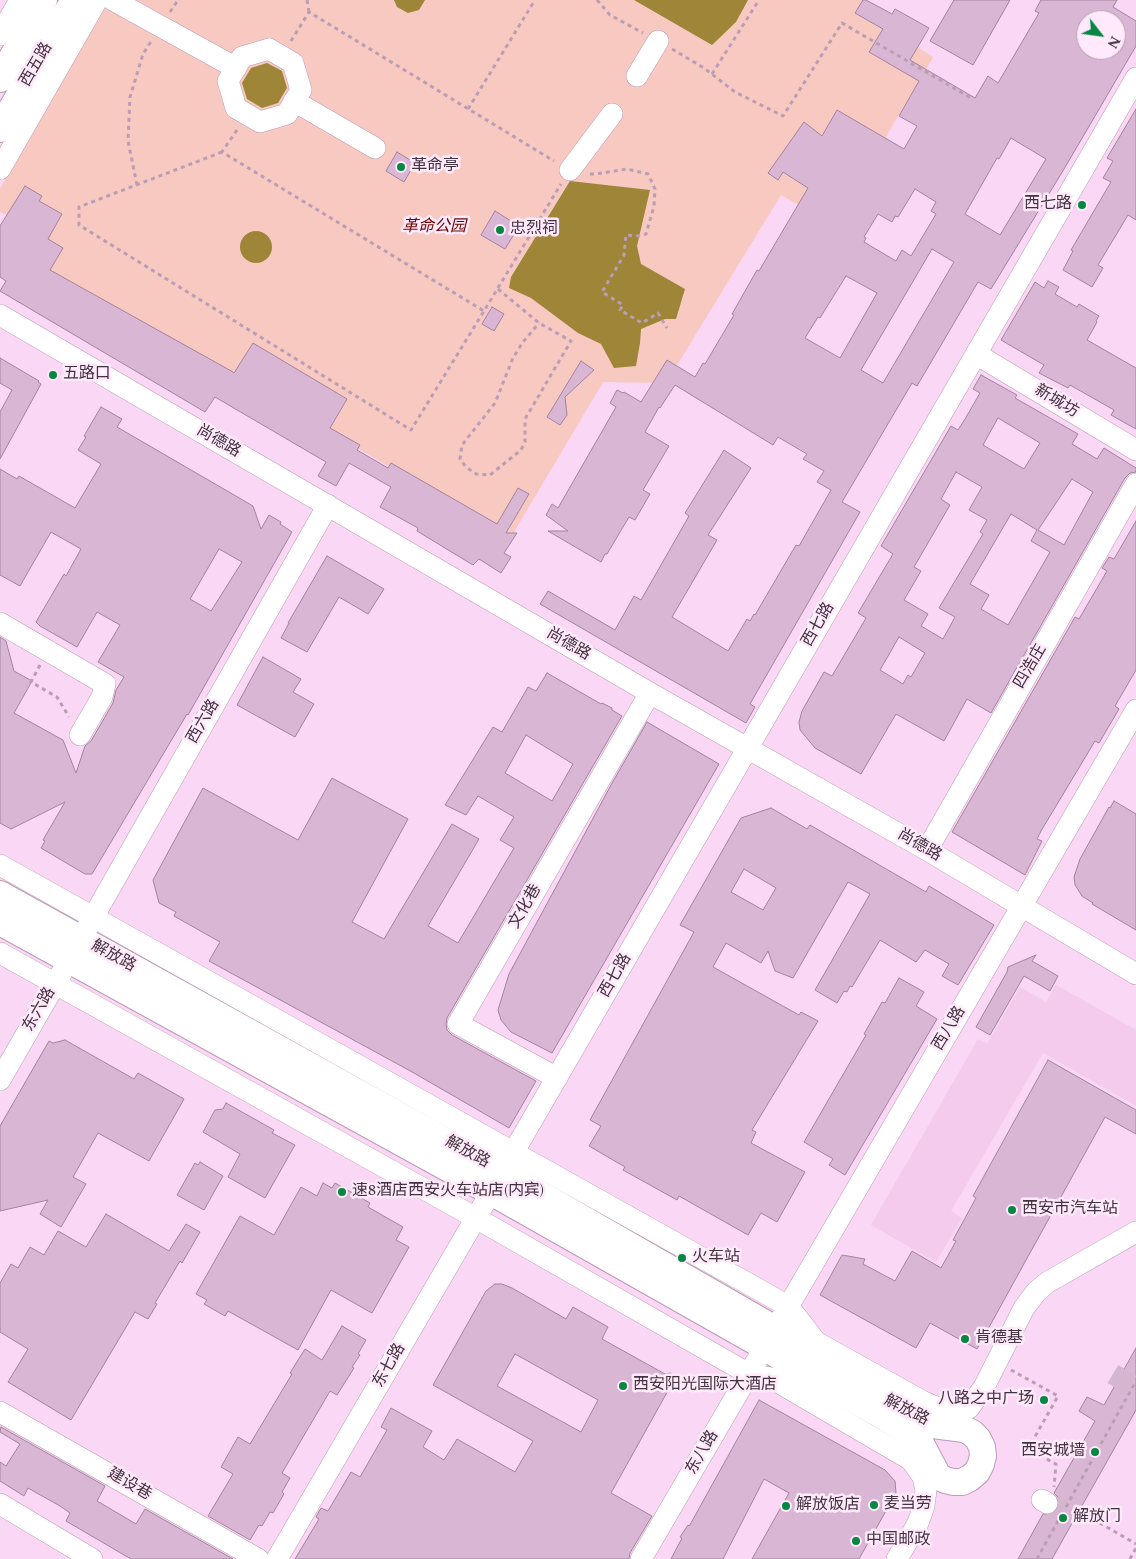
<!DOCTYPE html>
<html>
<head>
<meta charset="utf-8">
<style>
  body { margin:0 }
  #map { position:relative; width:1136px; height:1559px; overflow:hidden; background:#fad7f4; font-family:Spectral,serif }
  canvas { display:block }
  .north { position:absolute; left:1076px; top:10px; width:50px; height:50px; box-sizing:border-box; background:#ffe9fb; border:1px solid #b3a0b0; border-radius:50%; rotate:120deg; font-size:14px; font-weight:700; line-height:20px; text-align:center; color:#41333f }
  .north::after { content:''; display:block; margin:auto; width:18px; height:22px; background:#058742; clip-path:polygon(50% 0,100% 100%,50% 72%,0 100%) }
</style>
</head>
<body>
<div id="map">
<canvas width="1136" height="1559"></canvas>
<div class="north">N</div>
</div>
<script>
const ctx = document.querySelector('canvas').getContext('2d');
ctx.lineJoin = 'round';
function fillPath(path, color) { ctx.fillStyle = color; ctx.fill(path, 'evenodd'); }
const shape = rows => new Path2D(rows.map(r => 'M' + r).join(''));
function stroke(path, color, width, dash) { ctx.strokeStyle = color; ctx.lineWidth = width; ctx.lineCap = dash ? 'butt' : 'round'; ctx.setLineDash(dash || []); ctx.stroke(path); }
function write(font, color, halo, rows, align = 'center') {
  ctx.font = font + ' Spectral,"Noto Sans SC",serif'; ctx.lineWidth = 5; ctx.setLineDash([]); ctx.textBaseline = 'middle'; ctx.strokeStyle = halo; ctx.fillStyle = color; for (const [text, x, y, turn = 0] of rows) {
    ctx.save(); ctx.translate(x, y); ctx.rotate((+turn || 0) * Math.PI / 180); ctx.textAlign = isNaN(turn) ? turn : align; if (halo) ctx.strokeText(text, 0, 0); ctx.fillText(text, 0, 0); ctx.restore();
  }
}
fillPath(shape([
  [1056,985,1136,1030,1136,1106,1043,1053,951,1211,962,1218,936,1262,871,1225,978,1039,987,1044,1020,987,1046,1002]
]), '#f4caed');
fillPath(shape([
  [108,0,863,0,858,10,933,57,834,225,781,195,666,383,603,382,511,537,16,251,33,227,0,212,0,189]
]), '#f7c9c0');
fillPath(shape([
  [394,0,425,0,419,10,408,13,397,7],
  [634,0,748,0,736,22,712,45],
  [267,63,282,71,287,88,278,103,262,108,247,99,242,83,251,68],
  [570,181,650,190,637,246,641,264,685,289,676,319,665,319,641,329,640,343,636,366,614,368,601,344,578,333,531,298,509,288,511,277],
  '240 247a16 16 0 1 1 32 0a16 16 0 1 1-32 0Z'
]), '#9e8538');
const building = shape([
  [863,0,866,0,892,14,895,9,929,28,910,60,975,98,988,76,998,83,1039,13,1035,11,1041,0,1117,0,1113,7,1136,21,1136,46,1064,169,991,289,978,282,917,386,912,383,842,502,860,512,750,704,755,707,746,723,540,604,548,591,615,630,634,596,641,600,689,516,685,513,724,450,751,468,708,535,717,540,672,617,728,651,747,619,750,621,754,614,755,615,796,545,799,546,831,490,817,482,824,471,803,459,807,454,778,437,773,445,675,385,660,408,659,407,645,432,669,446,643,490,650,494,635,520,629,517,607,554,605,554,601,562,548,531,568,531,546,515,552,504,558,508,616,407,610,403,617,390,623,393,624,392,641,402,667,360,695,377,703,363,705,364,734,315,732,314,757,270,759,271,808,188,783,172,778,180,768,173,804,122,822,136,837,110,904,149,917,126,899,116,919,81,869,52,883,29,855,13,863,0],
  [1086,20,1116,20,1116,28,1121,31,1116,39,1116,50,1086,50,1086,20],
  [1011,138,1046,159,1000,235,965,214,997,158,999,159,1011,138],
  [915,189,936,202,931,211,936,214,911,256,902,250,896,261,864,242,866,238,864,237,878,214,892,222,895,216,898,217,915,189],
  [932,249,954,262,883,383,861,370,932,249],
  [846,276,877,293,840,358,805,338,818,317,820,318,846,276],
  [954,0,1010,0,973,65,930,41,954,0],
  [1136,109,1136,220,1128,215,1098,265,1103,268,1092,287,1063,270,1073,251,1071,250,1111,182,1103,178,1113,161,1107,158,1136,109],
  [397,152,415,163,404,182,386,171,397,152],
  [25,186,42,196,39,201,62,214,48,239,63,248,50,270,233,372,234,373,253,343,347,399,330,428,360,445,357,450,388,468,391,463,497,524,518,488,529,494,506,533,517,533,504,553,511,557,501,573,479,559,473,565,417,531,418,528,380,507,391,487,349,463,336,486,318,476,326,462,215,397,205,412,0,291,6,281,0,277,0,226,25,186],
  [495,211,519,226,505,249,481,235,495,211],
  [1048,281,1059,287,1055,294,1077,307,1079,304,1099,316,1096,321,1097,322,1087,340,1136,368,1136,429,1111,415,1114,410,1070,385,1068,388,1039,373,1044,365,1001,340,1035,282,1044,288,1048,281],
  [492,307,504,314,494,331,482,324,492,307],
  [0,358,39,381,38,382,41,384,0,459,0,412,12,390,0,383,0,358],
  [581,361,594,370,565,397,567,415,560,425,547,417,581,361],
  [981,375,1017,395,1015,398,1078,434,1072,444,1097,459,1104,448,1136,468,1136,472,1130,473,1125,478,991,713,967,699,944,741,896,714,861,774,815,748,800,730,799,722,802,711,824,672,832,676,866,618,858,613,893,554,881,546,951,426,958,430,965,419,980,393,973,389,981,375],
  [998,418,1040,443,1024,469,983,445,998,418],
  [956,472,982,487,969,510,987,520,980,532,983,534,939,608,955,617,943,639,921,626,928,614,904,600,921,571,914,567,950,505,941,499,956,472],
  [1072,479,1093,492,1064,545,1038,530,1072,479],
  [1011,514,1037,530,1031,541,1050,552,1008,625,981,609,989,595,970,584,1011,514],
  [899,637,925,653,911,677,908,675,903,684,880,670,899,637],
  [101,407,122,419,117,427,253,506,261,529,269,515,281,522,280,524,292,532,188,715,187,714,92,874,85,874,41,848,45,841,43,840,65,802,11,829,0,823,0,637,6,641,14,671,32,681,14,713,63,740,76,773,85,746,91,741,113,703,116,690,124,677,98,662,120,625,97,612,77,647,40,626,36,622,64,574,66,576,81,549,51,532,20,586,0,575,0,469,17,479,19,476,75,508,101,464,78,450,86,437,84,436,101,407],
  [219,549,242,562,211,611,190,599,219,549],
  [1136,521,1136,670,1115,706,1119,709,1099,743,1095,741,1041,831,1037,839,1042,841,1025,875,952,832,1075,617,1079,619,1107,571,1102,568,1109,557,1114,559,1136,521],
  [327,556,384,589,368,614,339,597,307,652,281,638,289,623,288,623,327,556],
  [263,657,301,679,293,692,314,704,295,737,237,705,263,657],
  [547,673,601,704,602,703,612,708,612,710,622,716,447,1018,446,1024,447,1030,452,1035,536,1081,509,1128,414,1073,209,961,220,942,174,916,176,912,159,903,153,880,203,788,298,840,332,778,408,819,352,922,384,939,452,824,479,839,428,926,458,943,514,848,500,840,514,817,478,796,466,815,445,805,493,727,502,732,528,687,536,691,547,673],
  [526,735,573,764,552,801,505,773,526,735],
  [647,722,719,764,552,1053,511,1032,501,1020,498,1010,509,974,611,785,647,722],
  [1114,801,1136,814,1136,930,1092,904,1093,903,1082,896,1075,885,1074,877,1080,859,1109,807,1110,808,1114,801],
  [771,808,807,829,810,825,926,892,929,886,994,925,958,985,942,976,949,964,925,950,916,962,880,940,852,987,850,986,847,992,844,991,837,1003,815,990,870,894,848,882,793,978,775,971,768,951,761,963,726,943,713,967,799,1015,801,1012,818,1021,752,1130,756,1132,751,1143,805,1172,777,1222,761,1213,748,1235,679,1196,677,1200,623,1170,625,1167,589,1146,601,1126,590,1120,694,932,680,925,741,818,771,808],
  [744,869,776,888,763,910,731,892,744,869],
  [1036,955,1032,961,1058,976,1050,991,1024,976,990,1035,976,1027,1007,972,1008,967,1036,955],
  [899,978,924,992,916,1006,937,1019,845,1175,829,1165,833,1159,804,1142,866,1035,864,1034,882,1002,885,1003,899,978],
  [65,1040,134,1079,138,1073,184,1099,149,1161,98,1133,73,1177,86,1184,61,1227,40,1214,48,1200,0,1211,0,1126,49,1041,53,1043,65,1040],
  [1048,1060,1136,1110,1136,1134,1105,1117,977,1349,930,1323,916,1348,820,1295,842,1255,865,1259,863,1264,895,1281,912,1251,941,1268,956,1241,953,1240,976,1198,973,1196,1048,1060],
  [226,1103,274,1130,272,1133,295,1145,265,1198,228,1177,240,1154,203,1132,215,1110,223,1109,226,1103],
  [200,1162,223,1176,204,1210,177,1195,195,1163,198,1165,200,1162],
  [323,1183,332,1188,335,1183,370,1203,368,1207,403,1227,396,1240,409,1247,372,1313,331,1290,298,1350,228,1311,225,1316,204,1304,207,1300,196,1294,240,1216,274,1235,301,1187,317,1196,323,1183],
  [106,1214,169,1251,186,1224,200,1232,182,1263,180,1261,155,1303,157,1304,148,1319,135,1312,71,1420,8,1382,28,1349,0,1332,0,1283,11,1264,18,1268,30,1247,44,1255,58,1231,86,1247,106,1214],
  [495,1284,502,1284,512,1288,566,1319,573,1307,608,1327,602,1339,665,1374,671,1373,675,1385,670,1387,611,1493,652,1516,630,1553,629,1559,295,1559,319,1519,316,1517,321,1508,328,1511,351,1472,360,1477,387,1430,381,1427,391,1408,432,1431,423,1447,444,1460,457,1439,515,1472,533,1441,433,1385,486,1291,495,1284],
  [515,1354,598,1400,581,1432,497,1386,515,1354],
  [342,1326,366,1340,358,1354,360,1355,352,1367,354,1368,337,1395,330,1391,282,1473,290,1478,282,1492,284,1494,273,1513,270,1512,262,1526,259,1525,250,1540,208,1516,233,1474,221,1467,238,1437,250,1444,292,1374,290,1373,305,1349,322,1360,342,1326],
  [1136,1348,1136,1410,1079,1511,1052,1559,1018,1559,1043,1514,1053,1514,1058,1509,1059,1503,1058,1497,1054,1493,1095,1421,1079,1411,1087,1397,1104,1405,1136,1348],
  [759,1400,885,1470,895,1481,896,1493,859,1559,752,1559,789,1493,764,1479,723,1559,671,1559,682,1538,680,1537,688,1525,689,1526,691,1523,759,1400],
  [1,1427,105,1486,97,1501,136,1524,145,1509,233,1559,131,1559,66,1521,70,1513,60,1506,28,1488,24,1496,0,1481,0,1462,6,1466,20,1444,0,1432,1,1427]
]);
fillPath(building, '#d9b7d4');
stroke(building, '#a3839f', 1);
stroke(shape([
  [1113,1374,1136,1388],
  [1047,1503,1075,1519]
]), '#d5b6d0', 21, [21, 11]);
const minor = shape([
  [113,0,236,68],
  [0,35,20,0],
  [269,49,293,63,301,90,287,114,260,122,236,108,228,81,242,57,269,49],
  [637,76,658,41],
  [294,101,375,148],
  [0,169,97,0],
  [570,170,612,114],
  [0,315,650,693,927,850,1136,974],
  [976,354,1136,450],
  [0,623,105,684,102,697,80,735],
  [927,850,1136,484],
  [0,865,788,1306,816,1342],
  [87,928,328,505],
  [0,953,476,1218,749,1374,771,1378,911,1460,923,1477,926,1490,924,1506,918,1523,897,1559],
  [557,1078,458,1024,650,693],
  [0,1080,62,972],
  [502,1172,1136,78],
  [804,1338,816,1342,922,1401,938,1408,955,1406,962,1402],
  [0,1412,258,1559],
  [928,1423,956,1415,969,1408,984,1387,1024,1308,1037,1291,1048,1282,1136,1232],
  [1042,1500,1047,1503],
  [0,1504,92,1559],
  [277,1559,491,1192],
  [641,1559,1136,710]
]);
const major = shape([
  [0,79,44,0],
  [0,129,74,0],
  [0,894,502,1172,775,1329,807,1356,925,1424,964,1429,972,1433,978,1439,982,1447,983,1456,981,1464,977,1472,970,1478,962,1482,953,1482,945,1480,938,1476,918,1438,879,1414,797,1368,765,1347,491,1192,0,922]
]);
stroke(minor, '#bc9bb7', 22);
stroke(major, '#bc9bb7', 28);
stroke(shape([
  [307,0,309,12],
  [597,0,610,15,643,33],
  [170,12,178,0],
  [291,41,309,12,554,161],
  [672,49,704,68,735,92,783,116,842,23,971,98],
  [712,74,759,0],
  [468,109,535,0],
  [237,130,222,152,484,311,561,184],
  [222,152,79,207,79,225,411,430,484,311],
  [590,174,596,174,627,169,648,174,655,189,654,206,646,234,642,236,626,235,624,255,602,292,623,305,620,310,642,323,658,313,667,328],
  [137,185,128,141,130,97,143,54,152,40],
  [498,289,539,323,571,341,525,419,525,442,521,450,490,475,476,474,466,467,460,459,462,445,495,403,513,358,523,342,539,323],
  [40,665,31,682,57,697,69,717],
  [1011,1370,1058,1396,1028,1449,1056,1464,1054,1487],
  [1066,1507,1136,1381],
  [1079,1511,1136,1544],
  [1037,1559,1060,1517],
  [1130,1559,1136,1548]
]), '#ba9eb5', 3, [4, 4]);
stroke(minor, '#fff', 21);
stroke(major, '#fff', 26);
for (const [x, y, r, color] of [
  [401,167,5,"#058742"],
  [1082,205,5,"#058742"],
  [500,230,5,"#058742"],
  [53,375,5,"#058742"],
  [342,1192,5,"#058742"],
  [1012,1210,5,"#058742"],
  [682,1258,5,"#058742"],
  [965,1339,5,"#058742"],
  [623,1386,5,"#058742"],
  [1044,1400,5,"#058742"],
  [1095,1452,5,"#058742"],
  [874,1505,5,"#058742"],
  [786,1506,5,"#058742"],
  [1063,1518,5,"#058742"],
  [856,1541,5,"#058742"]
]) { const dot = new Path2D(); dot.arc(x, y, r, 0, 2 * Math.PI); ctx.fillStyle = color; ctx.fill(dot); stroke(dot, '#ffe9fb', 2); }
write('16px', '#41333f', '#ffe9fb', [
  ["西五路",37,65,-60],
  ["新城坊",1056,402,31],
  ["尚德路",218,442,30],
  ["西七路",819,625,-60],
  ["尚德路",568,645,30],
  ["四浩庄",1031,667,-60],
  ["西六路",204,722,-60],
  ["尚德路",919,846,30],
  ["文化巷",526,907,-60],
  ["解放路",113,957,29],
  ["西七路",616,976,-60],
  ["东六路",40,1010,-60],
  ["西八路",950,1029,-59],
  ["解放路",467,1153,29],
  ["东七路",390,1366,-60],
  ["解放路",906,1411,27],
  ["东八路",703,1453,-60],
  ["建设巷",129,1485,30]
]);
write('16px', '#41333f', '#ffe9fb', [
  ["革命亭",411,167],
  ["西七路",1072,205,"right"],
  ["忠烈祠",510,230],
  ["五路口",63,375],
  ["速8酒店西安火车站店(内宾)",352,1192],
  ["西安市汽车站",1022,1210],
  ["火车站",692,1258],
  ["肯德基",975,1339],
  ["西安阳光国际大酒店",633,1386],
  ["八路之中广场",1034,1400,"right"],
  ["西安城墙",1085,1452,"right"],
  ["麦当劳",884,1505],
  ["解放饭店",796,1506],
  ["解放门",1073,1518],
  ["中国邮政",866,1541]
], 'left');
write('italic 16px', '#690600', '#ffe9fb', [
  ["革命公园",434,228]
]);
</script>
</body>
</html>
